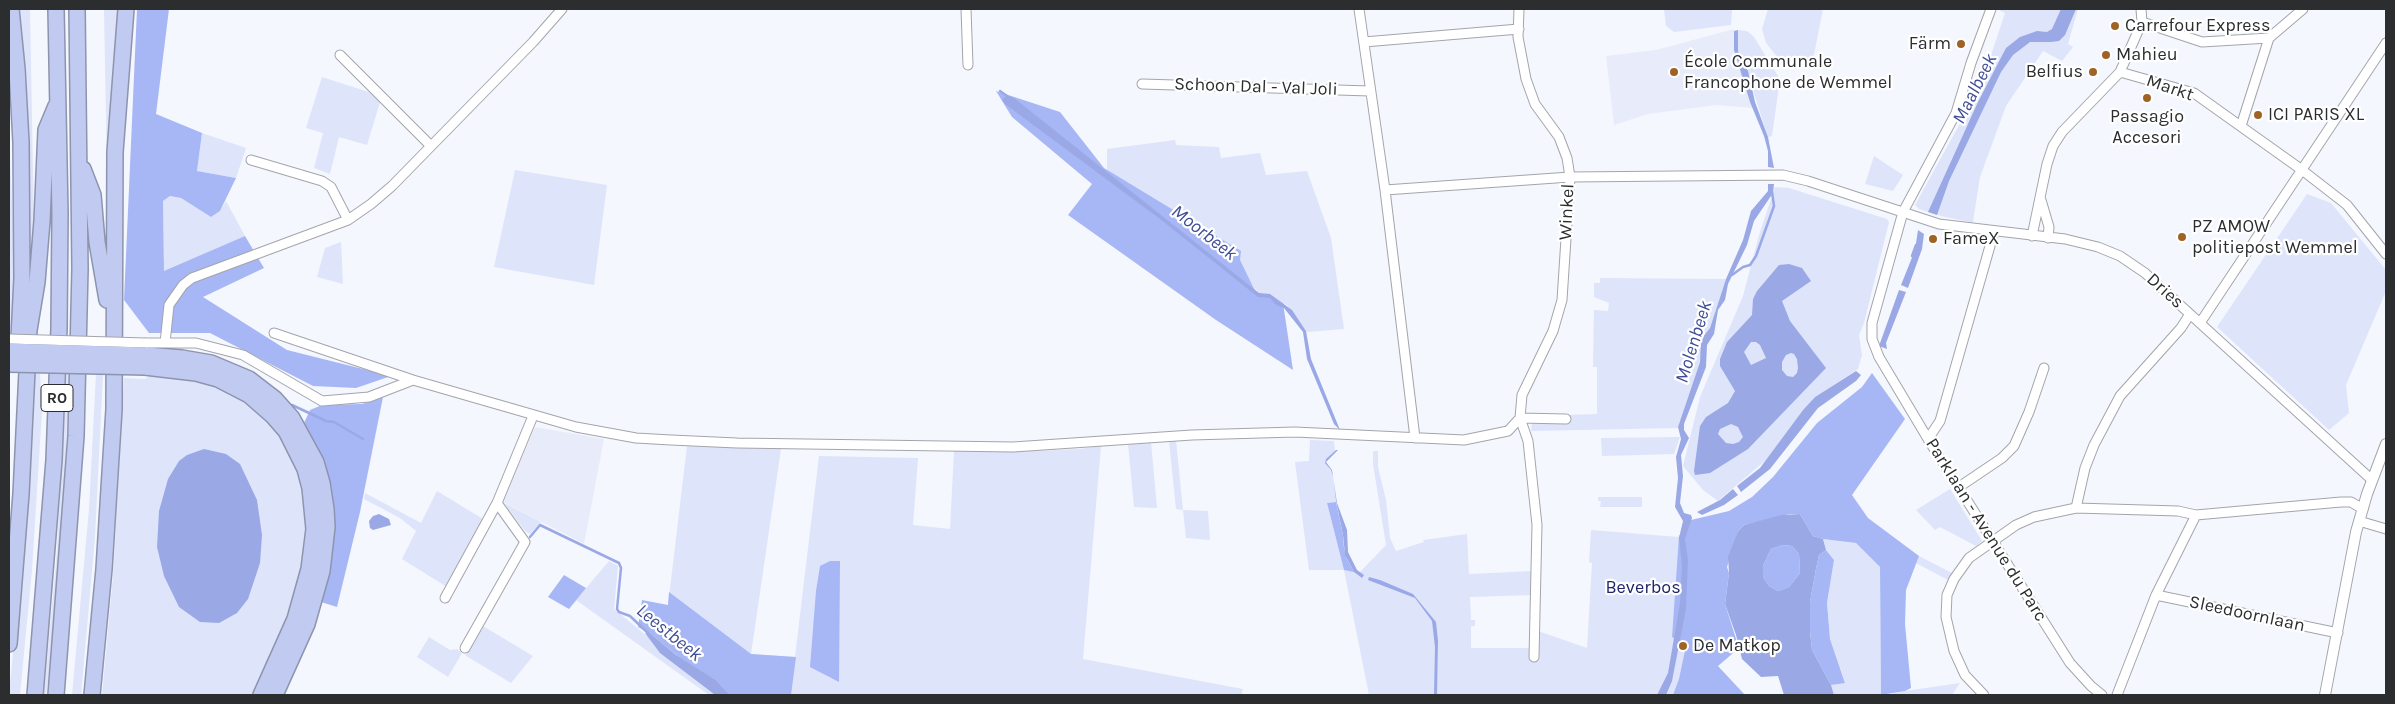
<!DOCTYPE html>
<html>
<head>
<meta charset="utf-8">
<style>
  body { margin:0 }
  #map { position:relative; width:2395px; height:704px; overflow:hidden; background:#f5f7fe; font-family:Karla,sans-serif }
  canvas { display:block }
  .frame { position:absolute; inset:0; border:10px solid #2c2d2f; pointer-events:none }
</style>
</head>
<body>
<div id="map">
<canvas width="2395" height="704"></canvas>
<div class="frame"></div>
</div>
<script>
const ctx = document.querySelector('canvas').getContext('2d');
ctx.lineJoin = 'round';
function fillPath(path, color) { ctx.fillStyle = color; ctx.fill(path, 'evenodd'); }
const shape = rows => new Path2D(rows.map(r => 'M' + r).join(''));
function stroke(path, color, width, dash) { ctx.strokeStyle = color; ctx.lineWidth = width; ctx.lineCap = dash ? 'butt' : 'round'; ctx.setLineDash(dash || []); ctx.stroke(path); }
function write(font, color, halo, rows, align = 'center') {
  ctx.font = font + ' Karla,sans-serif'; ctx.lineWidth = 4.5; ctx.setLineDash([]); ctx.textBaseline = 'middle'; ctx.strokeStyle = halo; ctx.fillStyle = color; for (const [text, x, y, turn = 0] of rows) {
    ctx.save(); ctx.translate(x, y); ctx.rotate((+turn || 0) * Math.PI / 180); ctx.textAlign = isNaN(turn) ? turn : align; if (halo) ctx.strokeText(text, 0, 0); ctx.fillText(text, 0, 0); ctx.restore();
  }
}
fillPath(shape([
  [1734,29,1734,50,1753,108,1717,105,1648,114,1614,125,1606,56,1656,50],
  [535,427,604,439,584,544,503,502]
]), '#e8ecfa');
fillPath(shape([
  [15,9,30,9,34,228,30,286,25,285],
  [104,9,121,9,110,171,107,172],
  [1664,9,1732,9,1731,25,1674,32,1666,26],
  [1768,9,1823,9,1813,60,1794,56,1782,63,1766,43,1762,29],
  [1997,9,2078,9,2068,44,2073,47,2062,61,2043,51,2006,106,1980,177,1973,222,1969,222,1941,216,1919,209,1915,205,1964,116,1977,75,1984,76,2005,13],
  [1738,30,1747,31,1754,37,1778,76,1779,86,1772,136,1768,137,1745,66,1738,51],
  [322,77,375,94,381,99,367,145,339,137,330,174,314,168,323,133,306,128],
  [9,132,14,249,13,329,9,329],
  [202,133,246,148,236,178,197,171],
  [1175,140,1176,145,1219,147,1221,158,1260,153,1266,175,1307,171,1331,238,1344,329,1307,332,1287,305,1260,293,1107,172,1107,149],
  [1874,156,1903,175,1893,191,1865,184],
  [515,170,607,185,594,285,494,267],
  [1775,187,1789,188,1887,219,1889,222,1864,323,1859,335,1862,355,1858,369,1815,397,1803,410,1766,460,1718,501,1703,490,1683,466,1700,397,1743,296,1759,235],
  [2307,194,2331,203,2386,270,2386,291,2346,385,2349,413,2329,430,2217,327],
  [170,196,181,198,211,217,220,211,226,201,245,236,164,272,163,201],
  [341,242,343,284,317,277,325,248],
  [1600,278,1726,279,1710,328,1703,336,1700,362,1678,428,1531,431,1532,422,1566,415,1597,414,1597,367,1593,367,1594,310,1608,311,1609,303,1594,297,1594,283,1600,283],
  [33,372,40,372,42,411,32,570,20,695,9,695,21,569],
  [66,373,70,373,63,508,48,682,46,695,44,695,57,550],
  [96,374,103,374,95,537,81,695,72,695,89,509],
  [149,376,188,379,226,388,244,399,275,427,291,451,302,483,307,510,307,541,304,560,288,621,253,695,102,695,113,576,124,378,145,379],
  [1680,437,1674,454,1602,456,1601,438],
  [1176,440,1183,510,1208,511,1210,540,1186,538,1183,510,1176,509,1169,441],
  [1310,440,1334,441,1335,451,1325,461,1332,473,1336,502,1327,503,1344,570,1357,570,1360,572,1386,545,1373,464,1373,451,1378,451,1378,467,1386,500,1390,538,1396,551,1424,542,1423,540,1467,534,1469,574,1533,571,1532,595,1470,597,1471,620,1475,620,1475,626,1471,626,1471,648,1532,648,1538,631,1587,648,1592,563,1589,562,1591,530,1679,537,1694,594,1684,656,1734,695,1369,695,1344,570,1309,570,1295,462,1309,461],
  [1151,442,1157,508,1134,507,1128,444],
  [687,446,781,449,751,654,795,657,819,456,918,458,913,525,950,529,954,451,1034,451,1079,449,1101,446,1083,659,1243,689,1241,695,709,695,576,600,609,561,618,566,614,609,647,636,645,633,648,632,668,605],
  [1950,489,1982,541,1976,546,1940,527,1935,530,1916,510],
  [437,491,483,519,447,587,402,559,416,531,400,518,364,499,365,493,421,523],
  [1598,497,1642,497,1642,507,1600,507,1601,501,1598,501],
  [504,503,541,522,530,534,525,531],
  [1823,539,1856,543,1880,567,1881,695,1834,695,1831,685,1845,682,1830,639,1827,603,1834,560,1826,550],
  [1919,556,1952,573,1948,580,1916,563],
  [483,626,533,656,511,683,463,654,466,655],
  [429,637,450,650,457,649,462,653,448,677,417,657],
  [1960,683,1952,695,1886,695,1905,691]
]), '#dee4fa');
fillPath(shape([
  [137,9,169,9,156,114,202,133,197,171,236,178,220,211,211,217,181,198,170,196,163,201,164,271,245,236,264,268,203,297,287,350,391,376,356,388,313,386,210,333,149,333,124,300],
  [996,91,1060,112,1104,168,1241,251,1240,260,1255,291,1283,303,1293,370,1216,320,1068,215,1092,184,1012,117],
  [1872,373,1905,419,1852,495,1868,518,1919,556,1906,590,1905,624,1911,688,1905,691,1881,695,1880,567,1856,543,1823,539,1813,536,1800,514,1790,514,1744,525,1738,531,1727,567,1729,573,1725,604,1739,648,1718,666,1745,695,1673,695,1679,679,1686,646,1672,637,1679,536,1691,520,1729,511,1752,497,1773,477,1817,423,1862,387],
  [383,397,360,512,337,607,321,602,328,565,329,486,324,460,304,423,310,410,322,405,362,404],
  [1336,502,1343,535,1344,548,1347,559,1354,572,1344,570,1327,503],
  [1783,545,1792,546,1799,554,1800,573,1789,587,1778,591,1769,586,1763,577,1763,566,1771,549],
  [1826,550,1834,560,1827,603,1830,639,1845,683,1831,685,1812,650,1810,631,1810,602,1816,569,1819,555],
  [830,561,840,561,839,682,810,667,816,591,820,566],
  [564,575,586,588,569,609,548,597],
  [669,592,751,654,796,657,791,695,730,695,716,680,680,658,651,634,638,627,642,600,668,605]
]), '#a7b7f5');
fillPath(shape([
  [2061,9,2076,9,2065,35,2059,41,2051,42,2030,42,2013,55,2001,72,1949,181,1937,215,1928,212,1978,102,2006,48,2020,37,2037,31,2047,32,2052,29],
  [1738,30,1738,51,1748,71,1755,102,1768,137,1774,168,1768,167,1768,151,1764,136,1750,102,1734,50,1734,31],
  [1007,95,1014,98,1259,293,1270,294,1292,310,1306,331,1311,359,1340,430,1334,424,1307,359,1303,332,1284,308,1276,305,1270,298,1258,297,1160,219,1005,104,1002,100],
  [1768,184,1774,184,1773,193,1754,221,1747,245,1728,284,1725,300,1718,310,1714,334,1707,345,1706,367,1684,424,1684,430,1689,438,1681,455,1683,476,1680,503,1684,513,1691,515,1692,518,1685,539,1688,560,1686,609,1672,681,1666,695,1657,695,1668,673,1680,603,1682,565,1679,538,1683,521,1675,507,1678,478,1676,457,1681,439,1678,427,1700,362,1701,339,1710,328,1726,279,1743,240,1751,211,1768,191],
  [1918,230,1924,234,1922,249,1908,288,1901,285,1915,250],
  [1789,264,1802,268,1811,281,1782,301,1790,321,1826,368,1748,449,1710,473,1695,475,1694,471,1700,426,1706,417,1728,403,1735,391,1720,366,1720,359,1727,342,1752,315,1753,299,1757,291,1779,265],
  [1751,342,1756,342,1760,345,1766,358,1751,365,1744,352],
  [1791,353,1794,354,1797,359,1798,368,1797,373,1793,377,1787,376,1782,370,1782,362,1786,355],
  [1731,424,1738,427,1743,437,1739,442,1733,444,1726,443,1718,434,1720,429],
  [1899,290,1906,292,1886,343,1887,349,1879,346],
  [1856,371,1861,375,1856,381,1818,408,1770,469,1741,492,1737,486,1760,468,1803,410,1815,397],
  [204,449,226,454,240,464,257,500,262,535,260,563,248,599,237,613,219,623,200,622,179,607,164,576,157,547,159,511,168,479,179,461,187,455],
  [1336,450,1338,450,1326,462,1332,470,1337,503,1347,530,1348,552,1357,570,1364,575,1362,578,1354,572,1345,555,1343,535,1336,501,1333,477,1331,470,1325,463,1326,459],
  [1733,489,1738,495,1724,505,1702,515,1697,512,1720,500],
  [379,514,389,519,391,525,373,530,370,528,369,521,373,516],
  [1800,514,1813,536,1823,539,1826,550,1819,555,1816,569,1810,602,1810,631,1812,650,1831,685,1834,695,1784,695,1778,676,1761,677,1742,659,1736,635,1725,604,1729,573,1728,557,1738,531,1744,525,1781,515],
  [1783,545,1792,546,1799,554,1800,573,1789,587,1778,591,1769,586,1763,577,1763,566,1771,549],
  [1369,577,1380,580,1413,594,1436,622,1438,641,1437,695,1434,695,1435,647,1432,621,1415,598,1368,580],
  [645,633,651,634,676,655,716,680,730,695,715,695,710,691,660,653]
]), '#9aa9e6');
stroke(shape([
  [1000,91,1007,96],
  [1912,256,1916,245],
  [1732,275,1743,267,1750,265,1756,256,1774,206,1772,192],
  [292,405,326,421,334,422,363,439],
  [530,537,540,525,619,563,621,568,617,609,619,612,630,616,649,634]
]), '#9aa9e6', 2.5);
const minor = shape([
  [966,9,968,65],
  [1359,9,1385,190,1415,438],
  [1519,9,1518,37,1526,79,1535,104,1559,137,1567,158,1570,177,1562,300,1553,331,1522,395,1520,418,1528,441,1537,525,1534,657],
  [1991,9,1971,63,1956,113,1903,212,1872,323,1872,339,1879,357,1928,439,2070,663,2091,686,2102,695],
  [2142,22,2202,42,2269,38],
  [1364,42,1519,29],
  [340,55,431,146],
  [2120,72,2194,93,2302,170,2347,205,2386,254],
  [1142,84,1370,91],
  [2241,126,2269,38,2303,9],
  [251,160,322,181,331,187,348,220],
  [1385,190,1570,177,1783,175,1808,181,1939,224,2065,239,2098,247,2120,256,2145,273,2372,480],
  [2041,200,2049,227,2048,238],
  [2032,236,2047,164,2053,146,2062,132,2120,72,2142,22,2141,9],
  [2200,323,2386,43],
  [274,333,413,380,576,427,636,438,671,440,737,443,1013,447,1192,435,1295,432,1464,440,1508,431,1520,418],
  [146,343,196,343,243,355,322,401,369,397,413,380],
  [165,343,169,305,183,285,192,278,348,220,371,204,392,186,533,42,562,9],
  [1520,418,1566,419],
  [1928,439,1940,421,1994,232],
  [1959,487,2002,458,2014,446,2029,412,2044,368],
  [2076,508,2085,468,2094,445,2120,396,2181,328,2190,314],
  [2359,521,2386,529],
  [2156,595,2338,633],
  [445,598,497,503,533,416],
  [465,648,525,542,497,503],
  [1984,695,1965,675,1954,651,1946,617,1947,595,1954,579,1969,558,2016,525,2034,517,2076,508,2178,511,2196,515,2341,502,2351,502,2363,509],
  [2117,695,2156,595,2196,515]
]);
const tertiary = shape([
  [2325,695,2356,532,2367,494,2386,444]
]);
const motorway = shape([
  [11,9,17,69,21,142,22,278,19,338,21,346],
  [83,169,93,195,97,242,107,300],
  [146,355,182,358,211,363,249,379,275,399,292,418,316,462,322,483,326,509,327,527,322,571,307,624,275,695],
  [145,367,196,373,218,379,249,395,273,416,286,431,305,469,310,488,314,529,309,569,295,619,261,695],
  [9,644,21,494,29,330,37,282,42,221,46,130,56,106],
  [35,695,54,460,59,328,60,214,56,9],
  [56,695,76,436,80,269,77,9],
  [92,695,104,569,114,409,115,152,126,9]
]);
stroke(minor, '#a3a5ab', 11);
stroke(tertiary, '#a3a5ab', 12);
stroke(motorway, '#8d94ad', 18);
stroke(minor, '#fff', 9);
stroke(tertiary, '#fff', 10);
stroke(motorway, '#c1cbf1', 15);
const minorBridge = shape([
  [9,339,146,343]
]);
const motorwayBridge = shape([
  [9,351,146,355],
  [9,364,145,367]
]);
stroke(minorBridge, '#a3a5ab', 11, []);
stroke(motorwayBridge, '#8d94ad', 18, []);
stroke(minorBridge, '#fff', 9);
stroke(motorwayBridge, '#c1cbf1', 15);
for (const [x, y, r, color] of [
  [2115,26,5,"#9f6325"],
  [1961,44,5,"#9f6325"],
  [2106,55,5,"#9f6325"],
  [1674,72,5,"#9f6325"],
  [2093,72,5,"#9f6325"],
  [2147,98,5,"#9f6325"],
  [2258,115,5,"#9f6325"],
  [2182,237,5,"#9f6325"],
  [1933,239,5,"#9f6325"],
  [1683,646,5,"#9f6325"]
]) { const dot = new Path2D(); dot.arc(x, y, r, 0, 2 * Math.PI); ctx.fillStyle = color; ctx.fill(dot); stroke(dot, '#fff', 2); }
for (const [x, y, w] of [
  [57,398,32]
]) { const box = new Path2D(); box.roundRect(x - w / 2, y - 13.5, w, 27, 4); ctx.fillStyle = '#fff'; ctx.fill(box); stroke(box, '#2c2d2f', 1); }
write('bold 16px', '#2c2d2f', null, [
  ["R0",57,398]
]);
write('18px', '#2c2d2f', '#fff', [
  ["Carrefour Express",2125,26],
  ["Färm",1951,44,"right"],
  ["Mahieu",2116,55],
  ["École Communale",1684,62],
  ["Francophone de Wemmel",1684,83],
  ["Belfius",2083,72,"right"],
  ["ICI PARIS XL",2268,115],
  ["Passagio",2147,117,"center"],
  ["Accesori",2147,138,"center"],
  ["PZ AMOW",2192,227],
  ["politiepost Wemmel",2192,248],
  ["FameX",1943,239],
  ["De Matkop",1693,646]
], 'left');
write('18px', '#2c2d2f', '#fff', [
  ["Schoon Dal - Val Joli",1256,87,2],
  ["Markt",2170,88,19],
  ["Winkel",1567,212,-87],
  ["Dries",2165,291,42],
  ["Parklaan - Avenue du Parc",1986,530,58],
  ["Sleedoornlaan",2247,614,12]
]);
write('18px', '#1f256b', '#fff', [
  ["Beverbos",1643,588]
]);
write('italic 19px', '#404e97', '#fff', [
  ["Maalbeek",1975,89,-63],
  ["Moorbeek",1204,233,38],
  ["Molenbeek",1694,342,-73],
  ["Leestbeek",669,633,39]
]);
</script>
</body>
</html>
